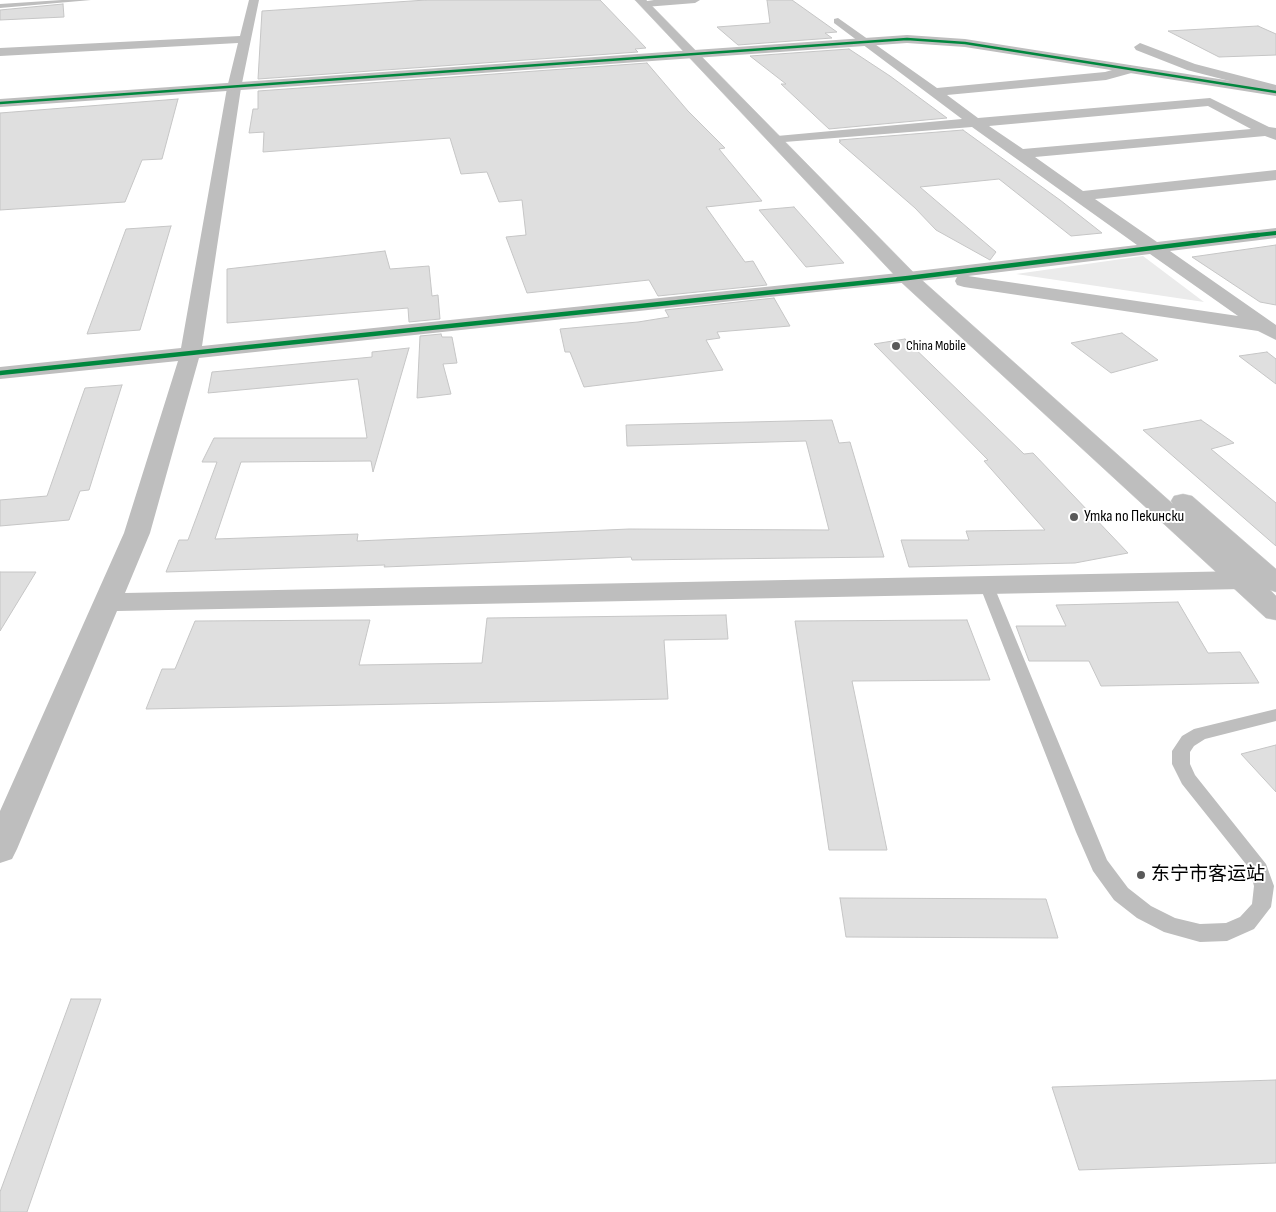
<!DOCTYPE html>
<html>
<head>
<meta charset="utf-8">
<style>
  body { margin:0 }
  canvas { display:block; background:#fff }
</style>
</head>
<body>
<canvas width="1276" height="1212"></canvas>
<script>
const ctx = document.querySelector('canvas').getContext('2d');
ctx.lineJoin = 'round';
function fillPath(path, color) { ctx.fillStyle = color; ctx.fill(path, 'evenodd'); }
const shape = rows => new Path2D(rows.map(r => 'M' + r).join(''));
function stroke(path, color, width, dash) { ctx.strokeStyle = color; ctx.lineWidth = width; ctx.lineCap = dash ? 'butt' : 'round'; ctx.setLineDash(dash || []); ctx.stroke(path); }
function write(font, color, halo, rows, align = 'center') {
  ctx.font = font + ' "Sofia Sans Condensed","Noto Sans SC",sans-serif'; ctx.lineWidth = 4; ctx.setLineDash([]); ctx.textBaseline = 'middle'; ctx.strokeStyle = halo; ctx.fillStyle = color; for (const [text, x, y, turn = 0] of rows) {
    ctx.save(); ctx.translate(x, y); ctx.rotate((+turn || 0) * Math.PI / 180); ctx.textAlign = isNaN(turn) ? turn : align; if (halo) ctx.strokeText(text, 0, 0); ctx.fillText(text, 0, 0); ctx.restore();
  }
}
fillPath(shape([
  [1143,256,1204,302,1016,274]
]), '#ebebeb');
const building = shape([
  [426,0,600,0,646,48,635,49,638,52,258,79,262,11,426,0],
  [767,0,792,0,837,32,825,33,832,38,738,45,717,27,770,23,767,0],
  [63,4,64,17,0,20,0,10,63,4],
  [1258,26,1276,34,1276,55,1219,57,1168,31,1258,26],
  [849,49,890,76,947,118,829,129,781,84,786,84,750,56,849,49],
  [647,63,688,111,725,148,719,149,762,201,706,207,745,262,753,261,767,285,658,296,649,280,527,293,506,237,526,235,522,200,499,202,487,172,461,174,450,138,263,152,264,132,249,133,253,109,258,109,258,91,647,63],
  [178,99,162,159,142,160,125,202,0,210,0,113,178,99],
  [963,130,1060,200,1102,233,1071,236,999,179,920,187,996,252,990,260,936,230,915,208,839,142,841,141,839,140,963,130],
  [794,207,844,263,806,267,759,210,794,207],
  [171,226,140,330,87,334,126,229,171,226],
  [1276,245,1276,305,1260,302,1192,257,1276,245],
  [385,251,390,269,429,266,432,296,438,295,440,319,409,322,408,308,227,323,227,269,385,251],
  [774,298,790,326,717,332,720,338,706,340,723,370,584,387,570,352,565,352,560,329,638,322,669,317,665,310,774,298],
  [1122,333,1158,360,1111,373,1071,343,1122,333],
  [441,334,442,337,452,337,457,363,443,364,451,394,417,398,420,336,441,334],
  [905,339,1024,454,1033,453,1128,553,1075,563,909,567,901,540,969,540,966,531,1045,530,984,461,988,460,874,344,905,339],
  [409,348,373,472,371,461,241,462,215,539,358,534,357,541,629,529,829,530,806,441,627,446,626,425,832,420,839,443,850,442,884,557,632,560,631,557,384,567,385,565,166,572,179,540,188,540,217,462,202,462,214,438,367,438,358,379,208,393,212,372,372,357,372,352,409,348],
  [1267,352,1276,359,1276,384,1239,356,1267,352],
  [122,385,89,490,80,491,69,520,0,526,0,500,47,496,85,388,122,385],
  [1201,420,1234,443,1211,449,1276,503,1276,546,1143,430,1201,420],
  [0,572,36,572,0,631,0,572],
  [1178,602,1208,653,1240,652,1259,683,1101,686,1089,661,1029,661,1016,626,1066,626,1056,605,1178,602],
  [726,615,728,639,664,640,668,699,146,709,162,669,175,669,195,621,370,620,359,665,482,663,487,618,726,615],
  [967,620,990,680,852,681,887,850,829,850,795,621,967,620],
  [1276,745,1276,792,1241,754,1276,745],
  [840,898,1046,899,1058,938,846,937,840,898],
  [71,999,101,999,27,1212,0,1212,0,1192,71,999],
  [1276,1080,1276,1163,1079,1170,1052,1087,1276,1080]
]);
fillPath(building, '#dfdfdf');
stroke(building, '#c6c6c6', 1);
const trunk = shape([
  [635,0,646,0,915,274,1173,504,1171,501,1174,496,1183,494,1192,496,1276,569,1276,592,1270,590,1276,596,1276,620,1266,618,901,282,635,0]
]);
stroke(trunk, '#dbdbdb', 1);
fillPath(shape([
  [62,0,91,0,0,8,0,4,62,0],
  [986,579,993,584,1107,860,1128,888,1151,906,1175,918,1200,924,1226,923,1240,917,1252,904,1254,886,1249,868,1182,784,1172,764,1172,751,1182,736,1194,729,1276,709,1276,721,1205,739,1194,746,1190,752,1190,764,1195,775,1266,864,1274,886,1271,907,1254,929,1227,941,1200,942,1164,932,1137,918,1114,900,1093,871,1076,832,979,584,986,579]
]), '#bebebe');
fillPath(shape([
  [249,0,259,0,241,88,202,346,908,272,1137,245,972,127,772,143,770,140,777,136,962,119,834,23,834,19,838,18,937,88,1105,72,1130,65,1136,69,1135,72,1106,80,947,95,978,118,1210,98,1269,127,1276,128,1276,140,1265,136,1035,157,1083,191,1276,170,1276,180,1095,199,1157,242,1276,228,1276,238,1170,251,1276,325,1276,340,1258,331,964,287,957,285,955,281,957,277,199,358,150,533,125,593,1243,571,1261,566,1270,569,1274,575,1270,581,1243,589,117,611,17,849,12,859,0,863,0,811,124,533,178,361,0,379,0,367,181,348,227,88,238,43,0,56,0,48,240,36,249,0],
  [1208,106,1251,129,1023,149,989,126,1208,106],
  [1150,254,1238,316,968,276,1150,254],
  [700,0,695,3,645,7,640,4,641,2,654,0,700,0],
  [1140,43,1195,64,1276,85,1276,93,1187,70,1136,50,1134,47,1140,43]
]), '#bebebe');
fillPath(shape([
  [907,35,965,39,1276,88,1276,96,965,47,907,43,0,107,0,99,907,35]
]), '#bebebe');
fillPath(trunk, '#bebebe');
stroke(shape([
  [0,103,907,39,965,43,1276,92]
]), '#00873e', 2.5);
stroke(shape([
  [1248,236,1276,233]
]), '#00873e', 4);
stroke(shape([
  [0,373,908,278,1258,235]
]), '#00873e', 4.5);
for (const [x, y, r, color] of [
  [896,346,5,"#595959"],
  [1074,517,5,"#595959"],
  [1141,875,5,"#595959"]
]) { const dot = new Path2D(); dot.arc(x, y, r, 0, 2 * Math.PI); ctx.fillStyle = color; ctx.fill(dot); stroke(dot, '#fff', 2); }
write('14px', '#000', '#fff', [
  ["China Mobile",906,346]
], 'left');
write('16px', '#000', '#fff', [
  ["Утка по Пекински",1084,517]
], 'left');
write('19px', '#000', '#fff', [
  ["东宁市客运站",1151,875]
], 'left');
</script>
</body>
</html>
